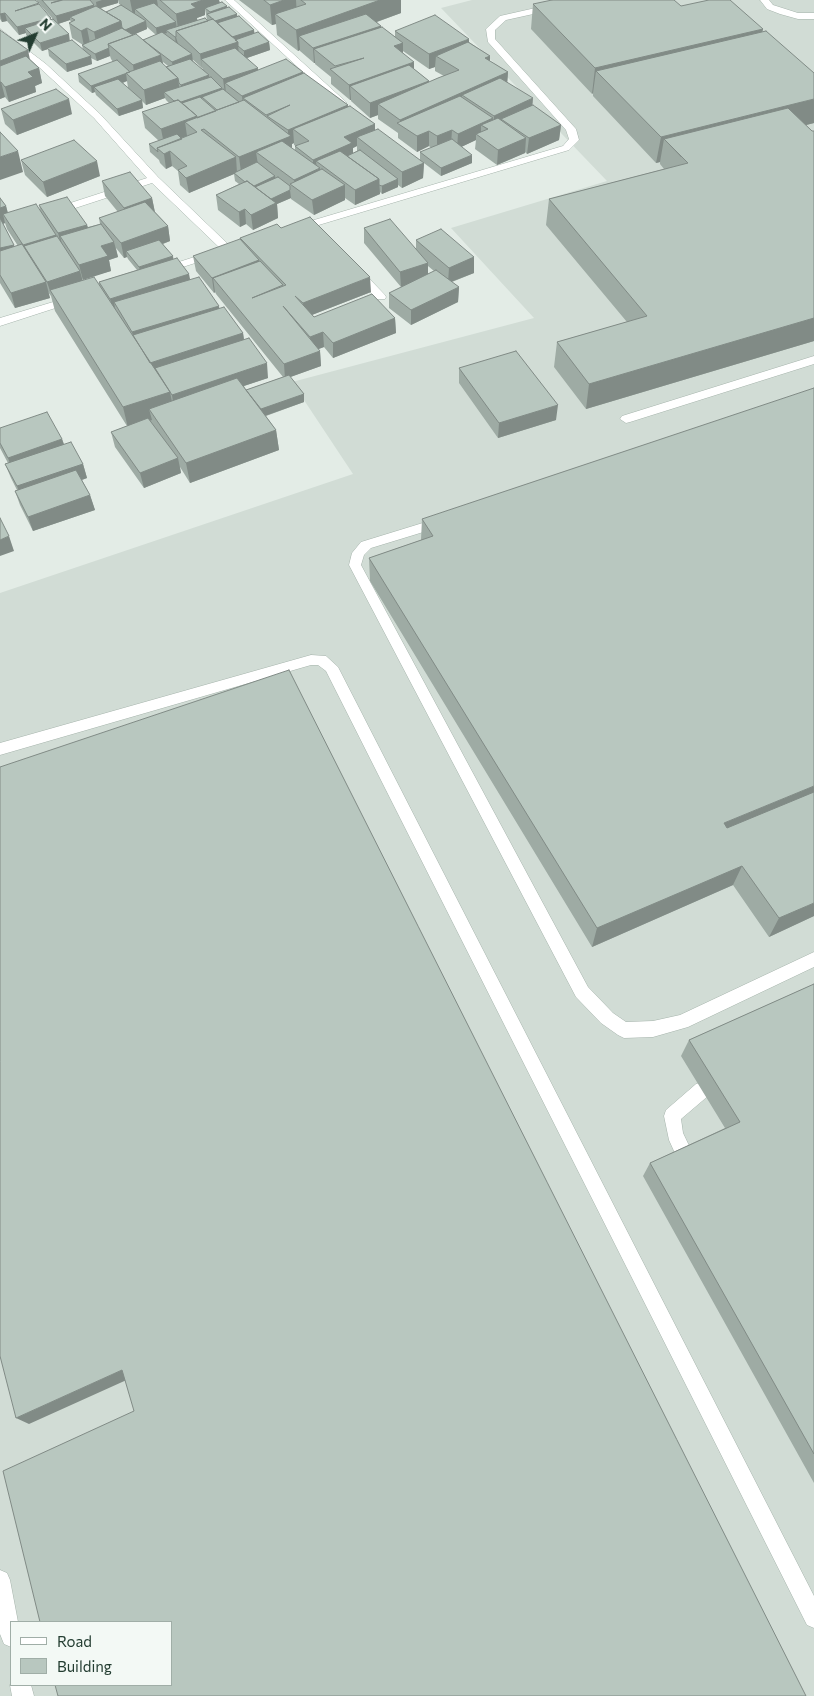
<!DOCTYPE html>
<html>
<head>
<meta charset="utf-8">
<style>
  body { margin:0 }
  #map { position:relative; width:814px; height:1696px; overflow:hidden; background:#e3ece6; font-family:Commissioner,sans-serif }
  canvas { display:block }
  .legend { position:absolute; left:10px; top:1621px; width:162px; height:65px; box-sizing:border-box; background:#f3f9f5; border:1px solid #a0aea7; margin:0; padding:6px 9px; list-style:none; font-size:15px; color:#233d31 }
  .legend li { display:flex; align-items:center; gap:10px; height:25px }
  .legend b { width:25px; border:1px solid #a0aea7 }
  .north { position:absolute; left:10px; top:10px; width:50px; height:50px; -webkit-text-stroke:4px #f3f9f5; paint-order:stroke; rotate:46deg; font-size:14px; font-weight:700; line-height:20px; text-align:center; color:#233d31 }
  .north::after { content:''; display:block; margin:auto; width:18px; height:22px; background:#233d31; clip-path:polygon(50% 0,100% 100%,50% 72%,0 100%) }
</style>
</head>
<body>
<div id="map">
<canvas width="814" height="1696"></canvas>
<ul class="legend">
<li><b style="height:6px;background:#fff"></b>Road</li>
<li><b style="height:14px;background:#b8c7bf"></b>Building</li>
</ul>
<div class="north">N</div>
</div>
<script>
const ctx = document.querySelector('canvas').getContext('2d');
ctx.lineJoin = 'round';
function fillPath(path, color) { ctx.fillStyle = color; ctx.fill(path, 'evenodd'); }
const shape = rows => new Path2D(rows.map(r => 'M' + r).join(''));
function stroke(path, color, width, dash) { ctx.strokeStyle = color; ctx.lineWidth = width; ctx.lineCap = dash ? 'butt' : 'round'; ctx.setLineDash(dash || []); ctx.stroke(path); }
fillPath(shape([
  [472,0,814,0,814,1696,0,1696,0,593,353,474,292,382,534,318,451,228,607,181,441,8],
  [11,1622,171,1622,171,1685,11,1685]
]), '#d1dcd5');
const service = shape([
  [814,356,814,364,630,422,626,423,620,419,622,416,814,356],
  [439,518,443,520,445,523,443,526,371,548,364,555,361,565,588,987,613,1013,626,1022,653,1021,680,1015,814,952,814,967,688,1027,653,1037,624,1038,618,1035,601,1023,576,997,349,565,352,553,361,542,439,518],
  [311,655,326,656,338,667,814,1596,814,1628,807,1625,326,671,318,665,311,665,0,755,0,743,311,655],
  [702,1082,708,1084,710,1090,708,1096,681,1119,683,1133,694,1156,691,1162,685,1165,679,1162,669,1140,664,1116,666,1110,696,1084,702,1082],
  [0,1570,7,1573,10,1580,18,1622,11,1622,11,1647,4,1644,0,1634,0,1570],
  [11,1683,11,1685,31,1685,34,1696,12,1696,10,1685,11,1683]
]);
const minor = shape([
  [225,0,234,0,346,102,346,106,340,106,225,0],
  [571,0,587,0,583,3,506,20,495,30,495,39,576,129,579,140,569,150,302,230,294,230,293,228,294,226,563,146,569,139,566,130,488,42,486,29,500,16,571,0],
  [760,0,769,0,773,5,798,13,814,13,814,19,798,19,780,14,767,9,760,0],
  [0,29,46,64,100,114,158,177,231,247,232,249,231,251,223,251,152,183,60,213,52,213,51,211,52,209,147,178,94,118,40,68,0,36,0,29],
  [213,251,217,252,218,254,217,256,161,274,156,271,157,269,213,251],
  [357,269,361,270,385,295,386,297,385,299,377,299,353,274,352,272,353,270,357,269],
  [73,296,77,297,78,299,77,301,0,326,0,318,73,296]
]);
stroke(service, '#a6b4ac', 1);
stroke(minor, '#a6b4ac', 1);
fillPath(service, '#fff');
fillPath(minor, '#fff');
fillPath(shape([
  [0,0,39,5,51,20,53,19,36,0,118,0,118,3,101,8,106,12,121,5,119,4,118,0,219,0,220,3,227,6,227,8,237,14,237,17,254,30,254,34,269,42,270,50,247,58,258,70,303,72,303,73,348,105,348,106,375,124,375,130,424,163,423,178,402,188,398,185,398,187,382,194,380,192,380,194,355,205,345,198,345,200,314,215,291,199,291,198,277,204,278,218,253,230,246,224,240,227,218,210,216,195,239,184,235,181,234,174,189,193,180,185,178,171,172,166,166,169,160,163,159,160,150,152,149,144,159,141,145,128,142,112,169,103,166,100,165,98,146,105,142,101,143,108,119,116,96,95,95,92,92,93,79,82,78,74,113,62,111,59,110,56,97,61,91,58,92,64,67,72,49,56,48,49,42,51,26,35,26,33,19,35,7,21,2,22,0,19],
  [205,9,207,20,197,20,197,18,205,15],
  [70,20,71,22,69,23,72,38,83,45,82,45,83,50,70,41,58,24],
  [147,27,156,35,143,40,132,35,147,29],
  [192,59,203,69,203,70,193,61],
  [163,62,168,66,166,67,163,64],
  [127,81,128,88,123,83],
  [294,143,294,145,296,146,295,146,295,150,292,148,292,144],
  [357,146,357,151,353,153,353,148],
  [239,0,401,0,401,13,377,22,381,27,395,37,395,31,469,42,490,56,490,61,508,72,507,82,532,106,561,125,559,140,527,154,525,152,525,153,497,165,475,149,476,140,461,147,472,163,441,176,420,160,420,152,431,148,429,146,417,152,398,138,398,133,378,119,378,115,370,118,351,101,351,100,350,100,331,84,331,77,315,64,315,63,314,63,300,51,300,50,298,51,277,35,276,24,272,25],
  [403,51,429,69,435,67,435,71,444,76,429,82,429,81,414,69,403,54],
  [533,4,681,6,763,29,762,32,814,123,806,125,812,131,814,131,814,341,586,409,554,367,557,342,627,322,546,225,549,199,664,169,660,164,660,162,656,163,593,96,593,93,592,94,531,29],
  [0,30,39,68,42,83,35,86,36,92,9,102,5,97,0,99],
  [1,109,72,114,17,135,5,124],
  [21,160,100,176,47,197,25,175],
  [102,181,152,198,155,212,168,226,170,241,163,244,173,259,190,279,219,309,243,333,244,339,268,378,244,386,246,390,283,377,216,294,215,292,214,293,196,271,193,256,241,240,240,238,281,228,371,292,312,315,314,317,395,318,396,333,333,358,324,347,318,349,320,351,321,366,290,377,304,394,304,402,266,416,276,430,279,450,190,483,180,467,181,473,144,488,115,447,111,432,127,426,55,311,51,296,48,292,50,298,15,308,0,283,0,198,6,206,8,213,40,210,39,205,87,225,88,227,100,224,99,218,118,212,105,196],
  [5,223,7,229,18,246,14,247,3,224],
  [116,248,124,258,127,257,128,259,137,270,99,282,99,286,83,280,82,279,111,271,109,260,118,257],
  [364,228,416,249,416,240,474,257,474,273,452,282,459,287,458,302,411,325,389,308,389,293,404,286,401,287,364,243],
  [428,266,434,271,428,274],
  [459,368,556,420,498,438,459,383],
  [0,428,62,439,64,444,83,464,87,478,82,480,90,495,95,510,33,531,20,505,15,491,17,490,11,478,5,464,8,463,0,448],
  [422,519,814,916,769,937,733,885,592,947,370,581,369,558,421,540],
  [814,984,814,1483,643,1176,650,1163,725,1128,681,1056,689,1040]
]), '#9eaba4');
fillPath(shape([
  [102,0,118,0,118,3,97,9,96,2],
  [130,0,157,0,158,6,135,9,135,14,133,15],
  [203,0,219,0,220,5,205,8,205,15,197,18,198,23,178,29,176,14,191,4],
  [284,0,296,0,297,17,275,14,276,24,272,25,270,5],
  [380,0,401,0,401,13,310,46,299,36,300,50,298,51,296,30],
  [94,5,96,13,70,17,70,20,58,24,56,16],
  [227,6,228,14,210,18,210,12],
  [5,13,7,21,2,22,0,14],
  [237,14,238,22,219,28,214,21],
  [51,18,52,26,25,28,26,33,19,35,17,27],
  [121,21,123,36,97,47,94,32],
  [146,21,147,29,126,38,125,30],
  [176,22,177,30,166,30,167,33,157,36,156,28],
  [381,26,381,40,314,49,315,63,314,63,313,48],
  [87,28,90,43,84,46,81,31],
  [763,29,757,54,596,71,593,93,592,94,595,68],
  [254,30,255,37,238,43,239,57,201,59,202,69,200,54,230,37],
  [69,34,70,42,42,51,40,43],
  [175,37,176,37,178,44,176,45],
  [469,39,469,53,436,56,435,67,429,69,429,54],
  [269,42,270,50,244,59,244,51],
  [403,43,403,58,394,46],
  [109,48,110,56,97,61,95,54],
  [28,50,31,65,0,71,0,61],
  [192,54,193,62,173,70,172,62],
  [161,55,164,69,135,80,133,65],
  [91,56,92,64,67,72,66,64],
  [490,56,490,71,485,58],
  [414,62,414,77,350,86,351,100,350,100,349,85],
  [39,68,42,83,35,86,36,92,9,102,5,87,28,72],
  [258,68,259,83,225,83,226,94,225,94,223,79],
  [303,72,304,87,243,98,245,114,243,107,242,96],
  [508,72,507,87,462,95,462,107,400,124,400,120],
  [126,73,127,81,99,91,94,87,95,92,92,93,91,86],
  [209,75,210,83,182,93,181,85],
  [178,78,180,93,164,92,165,98,146,105,144,90],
  [429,81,429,96,378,104,378,115,370,118,370,103],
  [0,82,1,82,5,97,0,99],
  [222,88,223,96,202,97,202,103,176,103],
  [533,98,532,113,501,119,500,128,493,131,494,116],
  [69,99,72,114,17,135,13,120],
  [814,99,814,123,681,157,664,139,660,162,656,163,661,137],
  [142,100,143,108,119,116,117,109],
  [348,105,349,120,293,129,294,143,292,144,292,151,256,152,258,165,241,172,239,157,288,137,288,130],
  [197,116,199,131,185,122,187,136,164,144,161,129],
  [493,118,492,133,481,125,481,137,476,134,476,140,457,149,458,134],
  [375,124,375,139,357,137,357,146,353,148,353,158,316,161,317,170,320,168,321,183,295,187,294,180,313,171,313,160,344,137],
  [561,125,559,140,527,154,529,138],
  [452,130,451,145,437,151,437,136],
  [429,131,429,146,417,152,417,136],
  [526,138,525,153,497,165,498,150],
  [18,151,23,172,0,180,0,157],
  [170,151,172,166,166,169,164,154],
  [472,155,472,163,441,176,441,168],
  [236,157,237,173,234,173,234,174,189,193,186,178],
  [97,161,100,176,47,197,43,182],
  [424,163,423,178,402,188,402,172],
  [275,176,276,184,259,192,251,187],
  [379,179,380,194,355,205,355,190],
  [398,179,398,187,382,194,382,186],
  [345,185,345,200,314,215,312,200],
  [290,190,291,198,277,204,278,218,253,230,251,215,269,200],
  [152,198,155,213,127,223,124,208],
  [6,206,10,222,3,214,5,223,0,225,0,208],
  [245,209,246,224,240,227,239,212],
  [87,225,91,240,60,236,63,248,62,248,58,233],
  [168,226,170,241,130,256,126,251,127,257,124,258,121,243],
  [56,235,60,250,24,246,28,260,23,245],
  [114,242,118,257,109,260,111,271,83,280,79,265,101,246],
  [14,245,18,260,0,265,0,248],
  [173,256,174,264,141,275,139,267],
  [474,257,474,273,448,283,449,268],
  [259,260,261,275,213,278,215,292,214,293,212,278],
  [428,263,428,278,401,287,400,272],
  [80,271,84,286,50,291,47,282],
  [189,274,192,289,114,302,116,313,114,314,110,299],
  [370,277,371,292,304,318,303,303],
  [46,282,50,298,15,308,11,293],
  [459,287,458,302,411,325,411,310],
  [219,306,221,321,133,335,135,347,132,332],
  [395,318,396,333,333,358,333,343],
  [814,318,814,341,586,409,589,384],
  [323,332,324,347,311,352,310,337],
  [243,333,245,348,156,376,150,363],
  [320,351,321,366,285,379,284,364],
  [267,363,268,378,174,409,172,395],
  [170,392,174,412,149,409,152,420,128,428,123,407],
  [304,394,304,402,259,418,258,410],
  [558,405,556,420,498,438,499,423],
  [276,430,279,450,190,483,186,463],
  [62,439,67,454,13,472,8,458],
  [178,458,181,473,144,488,140,473],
  [83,464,87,478,22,501,17,486],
  [90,495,95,510,33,531,28,517],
  [9,536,14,551,0,556,0,540],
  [814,786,814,802,716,843,724,823],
  [742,866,733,885,592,947,597,928],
  [814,903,814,916,769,937,779,918],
  [122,1370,131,1378,29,1424,16,1418]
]), '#818b86');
const building = shape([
  [0,0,35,0,39,3,15,11,39,4,51,18,17,27,5,13,0,14,0,0],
  [42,0,61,0,51,3,63,0,90,0,94,5,56,16,42,0],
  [160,0,203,0,191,4,196,8,176,14,160,0],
  [264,0,284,0,270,5,264,0],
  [301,0,380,0,296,30,275,14,306,4,301,0],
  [552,0,674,0,681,6,709,0,730,0,763,29,595,68,533,4,552,0],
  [222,2,227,6,210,12,205,8,222,2],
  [154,3,176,22,156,28,135,9,154,3],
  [121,5,146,21,125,30,122,28,121,21,106,12,121,5],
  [96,6,121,21,94,32,87,28,81,31,69,23,75,20,70,17,96,6],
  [229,7,237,14,215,21,207,14,229,7],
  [366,14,381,26,313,48,299,36,366,14],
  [435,15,469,39,429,54,395,31,435,15],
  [239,16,254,30,232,37,217,23,239,16],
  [205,18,208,21,176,31,176,37,175,37,166,30,205,18],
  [53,19,69,34,40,43,25,28,53,19],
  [213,19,238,42,200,54,176,31,213,19],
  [382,27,403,43,394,46,414,62,349,85,330,69,364,58,335,66,314,49,382,27],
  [122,28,133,35,108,44,109,48,95,54,82,45,122,28],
  [0,30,28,50,0,61,0,30],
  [766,31,814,73,814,99,661,137,596,71,766,31],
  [162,32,192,54,172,62,143,40,162,32],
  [258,32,269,42,244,51,238,46,238,42,235,40,258,32],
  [136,34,161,55,133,65,108,44,136,34],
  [72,40,91,56,66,64,47,48,72,40],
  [468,42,490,56,485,58,508,72,400,120,378,104,438,78,459,70,436,56,468,42],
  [235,48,258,68,223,79,201,59,235,48],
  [26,56,39,68,28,72,33,77,5,87,1,82,0,82,0,66,26,56],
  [190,59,209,75,181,85,179,83,178,78,166,67,190,59],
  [286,59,303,72,242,96,225,83,286,59],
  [117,60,130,72,91,86,78,74,117,60],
  [160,61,178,78,144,90,126,73,160,61],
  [409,65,429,81,370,103,350,86,409,65],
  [304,73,348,105,288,130,267,116,290,105,266,115,243,98,304,73],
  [211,77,222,88,181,102,178,100,174,101,164,92,211,77],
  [500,78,533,98,494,116,462,95,500,78],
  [118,79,142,100,117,109,94,87,118,79],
  [56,89,69,99,13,120,1,109,56,89],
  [223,89,239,102,217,110,202,97,223,89],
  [460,96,493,118,458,134,452,130,437,136,429,131,417,136,397,123,460,96],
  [200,97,216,111,197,118,197,116,182,103,200,97],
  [178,100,197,116,161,129,142,112,178,100],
  [244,100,291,136,239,157,204,129,201,130,236,157,186,178,178,170,187,166,170,151,164,154,157,148,197,132,185,122,244,100],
  [533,105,561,125,529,138,501,119,533,105],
  [350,106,375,124,344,137,352,143,313,160,295,146,309,141,293,129,350,106],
  [788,108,812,131,814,131,814,318,589,384,557,342,647,316,549,199,688,163,664,139,788,108],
  [498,118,526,138,498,150,476,134,488,129,481,125,498,118],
  [378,129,424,163,402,172,357,137,378,129],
  [0,132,18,151,0,157,0,132],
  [177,134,182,139,157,148,158,152,149,144,177,134],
  [452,139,472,155,441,168,420,152,452,139],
  [74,140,97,161,43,182,21,160,74,140],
  [282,141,320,168,294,180,256,152,282,141],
  [360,150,398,179,382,186,379,185,379,179,347,156,360,150],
  [340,151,379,179,355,190,316,161,340,151],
  [257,162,275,176,254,186,247,181,245,182,234,173,257,162],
  [322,169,345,185,312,200,290,184,322,169],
  [130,172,152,198,124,208,102,181,130,172],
  [278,177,290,186,290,190,271,199,255,187,278,177],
  [247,181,276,203,251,215,245,209,239,212,216,195,247,181],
  [67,197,87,225,58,233,39,205,67,197],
  [0,198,6,206,0,208,0,198],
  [145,202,168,226,121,243,99,218,145,202],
  [36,204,56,235,23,245,3,214,36,204],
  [310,217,370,277,303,303,295,296,314,317,372,294,395,318,333,343,323,332,310,337,283,306,320,351,284,364,213,278,260,261,283,285,252,298,286,285,240,238,277,224,281,228,310,217],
  [0,218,14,245,0,248,0,218],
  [390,219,428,263,400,272,364,228,390,219],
  [101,224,114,242,101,246,108,256,79,265,60,236,101,224],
  [441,229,474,257,449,268,416,240,441,229],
  [57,236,80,271,47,282,24,246,57,236],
  [240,239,259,260,212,278,193,256,240,239],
  [159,240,173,256,139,267,126,251,159,240],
  [22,244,46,282,11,293,0,275,0,251,22,244],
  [177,258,189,274,110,299,99,282,177,258],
  [436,270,459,287,411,310,389,293,436,270],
  [94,277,170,392,123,407,50,290,94,277],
  [199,277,219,306,132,332,114,302,199,277],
  [224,307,243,333,150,363,133,335,224,307],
  [249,338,267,363,172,395,155,368,249,338],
  [516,351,558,405,499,423,459,368,516,351],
  [289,375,304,394,261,409,246,390,289,375],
  [237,378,276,430,186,463,149,409,237,378],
  [814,388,814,786,724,823,727,828,814,792,814,903,779,918,742,866,597,928,369,558,433,536,422,519,814,388],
  [47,412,62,439,8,458,0,443,0,428,47,412],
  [148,418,178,458,140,473,111,432,148,418],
  [71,442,83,464,17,486,5,464,71,442],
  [76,470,90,495,28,517,15,491,76,470],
  [0,518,9,536,0,540,0,518],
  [289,670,806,1696,58,1696,55,1685,171,1685,171,1622,40,1622,3,1471,134,1411,122,1370,16,1418,0,1356,0,767,289,670],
  [814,984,814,1454,650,1163,740,1122,689,1040,814,984]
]);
fillPath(building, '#b8c7bf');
stroke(building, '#818b86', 1);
</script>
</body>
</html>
